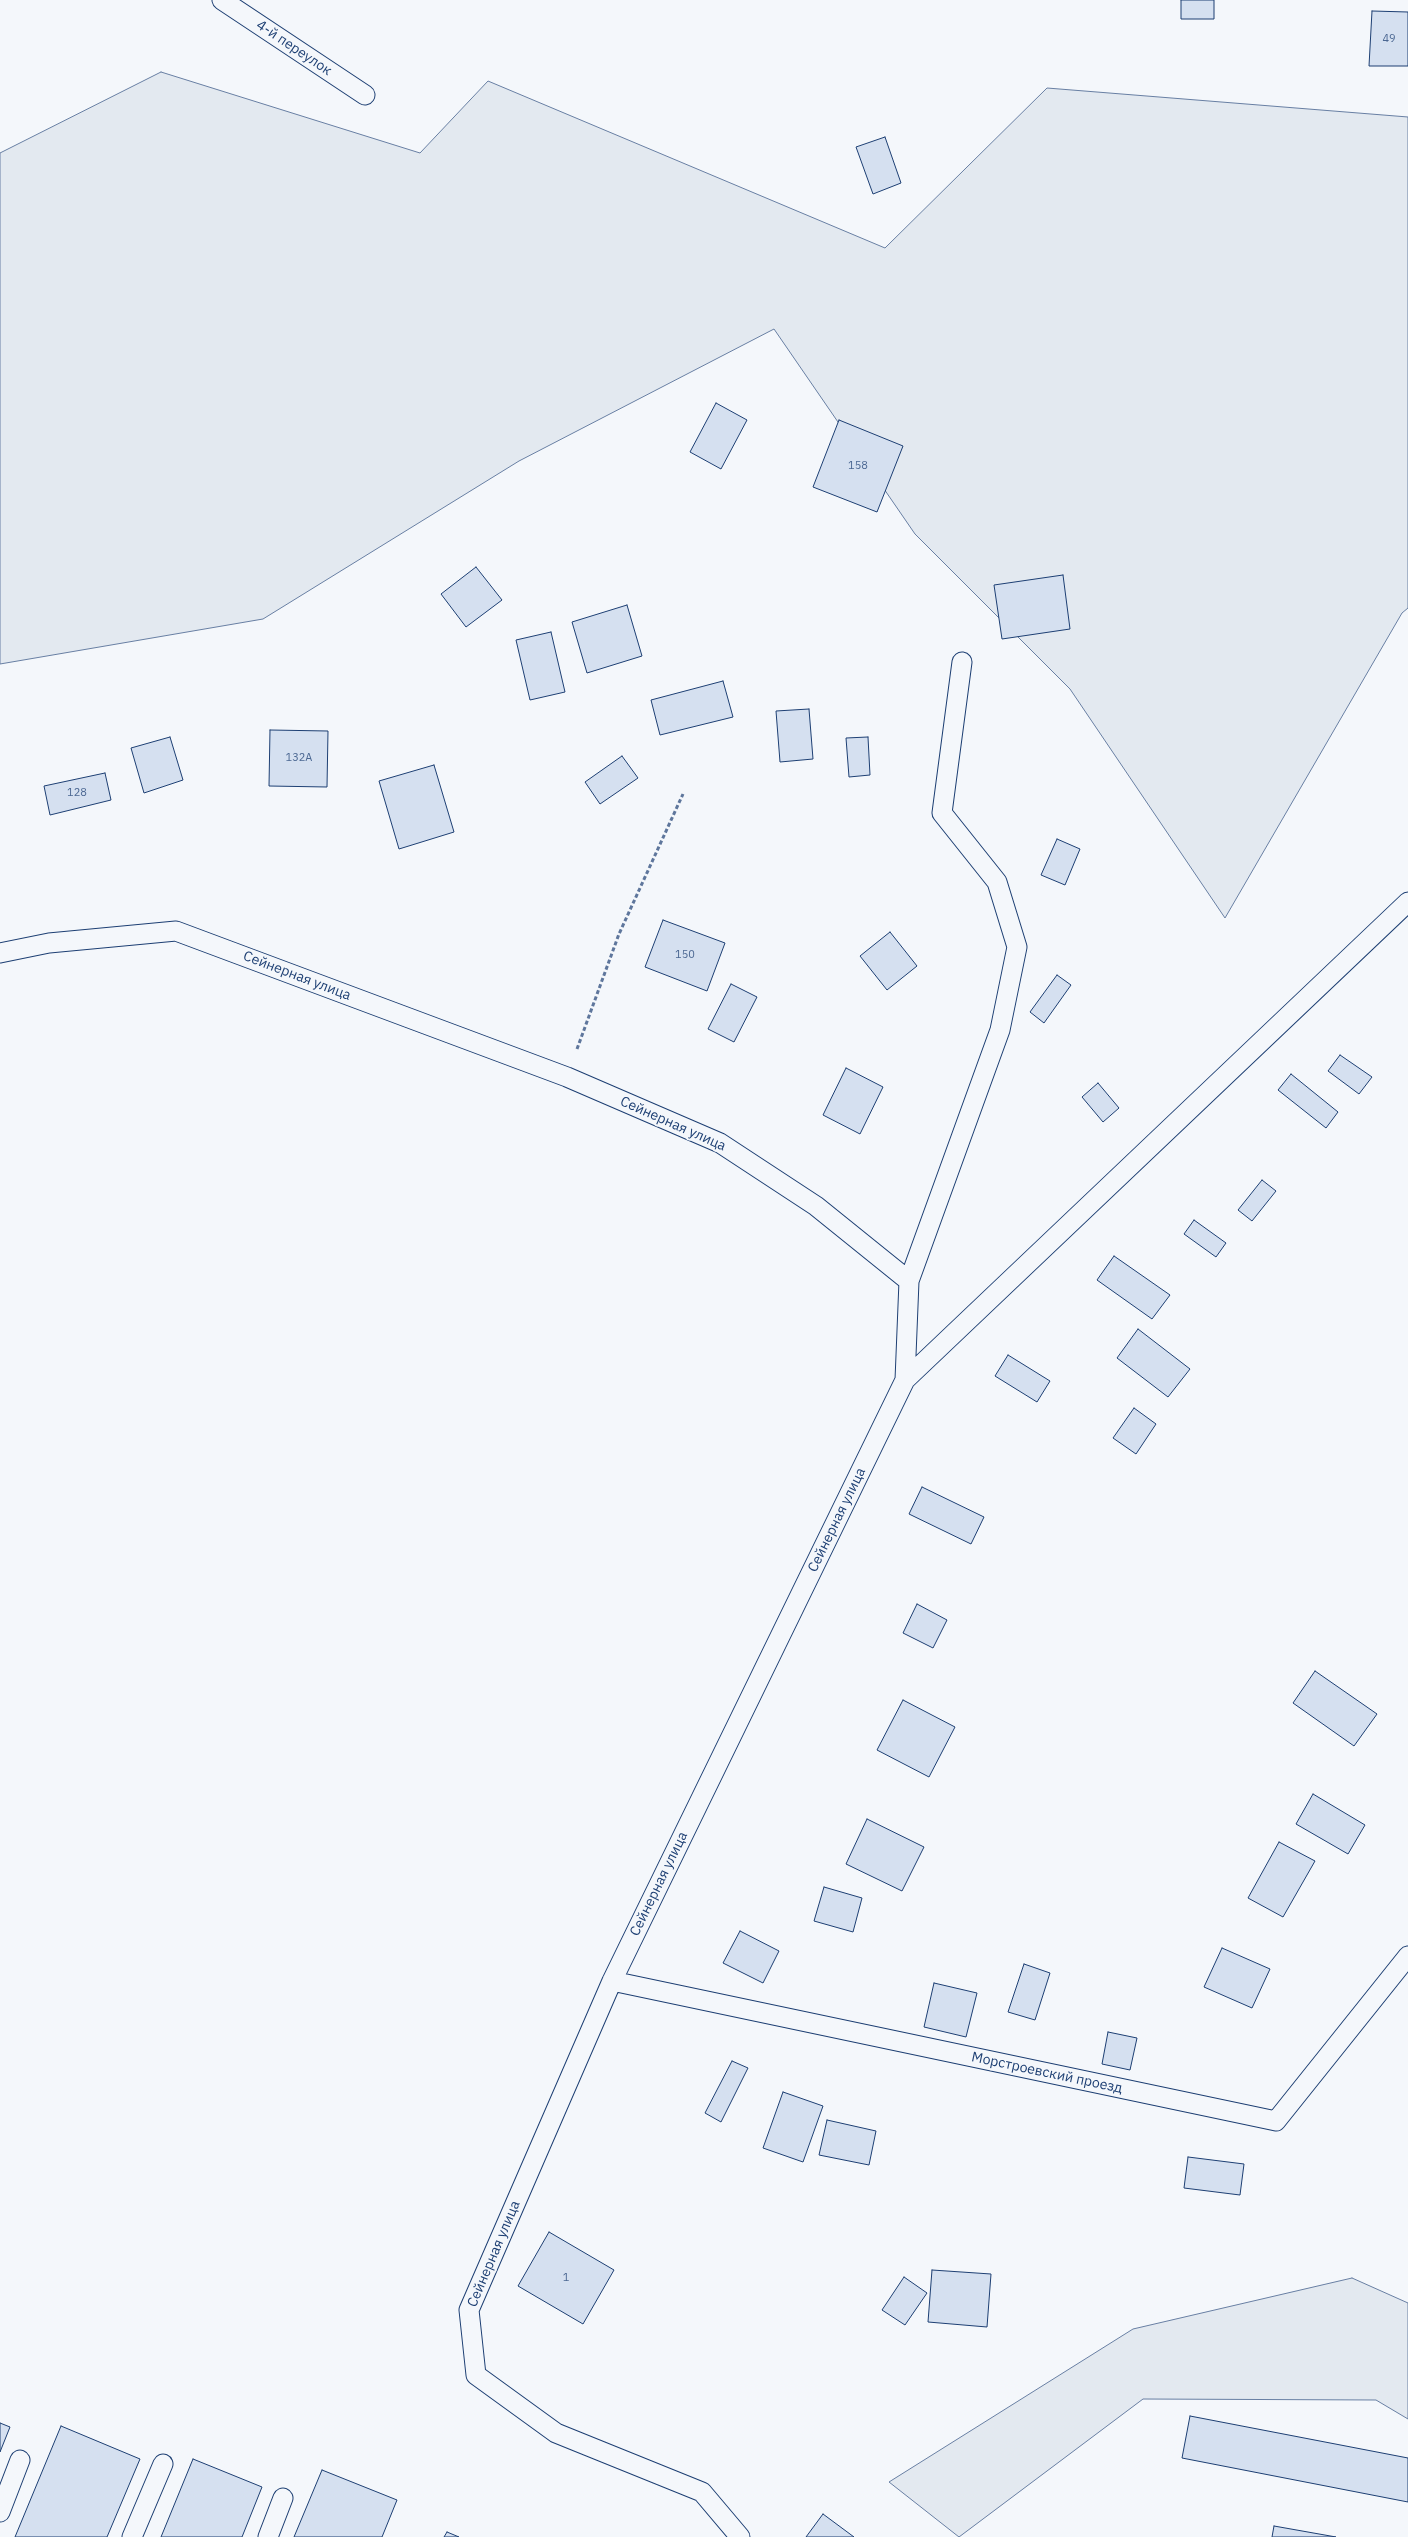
<!DOCTYPE html>
<html>
<head>
<meta charset="utf-8">
<style>
  body { margin:0 }
  canvas { display:block; background:#f4f7fb }
</style>
</head>
<body>
<canvas width="1408" height="2537"></canvas>
<script>
const ctx = document.querySelector('canvas').getContext('2d');
ctx.lineJoin = 'round';
function fillPath(path, color) { ctx.fillStyle = color; ctx.fill(path, 'evenodd'); }
const shape = rows => new Path2D(rows.map(r => 'M' + r).join(''));
function stroke(path, color, width, dash) { ctx.strokeStyle = color; ctx.lineWidth = width; ctx.lineCap = dash ? 'butt' : 'round'; ctx.setLineDash(dash || []); ctx.stroke(path); }
function write(font, color, halo, rows, align = 'center') {
  ctx.font = font + ' "IBM Plex Sans",sans-serif'; ctx.lineWidth = 4; ctx.setLineDash([]); ctx.textBaseline = 'middle'; ctx.strokeStyle = halo; ctx.fillStyle = color; for (const [text, x, y, turn = 0] of rows) {
    ctx.save(); ctx.translate(x, y); ctx.rotate((+turn || 0) * Math.PI / 180); ctx.textAlign = isNaN(turn) ? turn : align; if (halo) ctx.strokeText(text, 0, 0); ctx.fillText(text, 0, 0); ctx.restore();
  }
}
const green = shape([
  [161,72,420,153,488,81,885,248,1047,88,1408,117,1408,608,1402,613,1225,918,1070,689,915,534,774,329,519,461,263,619,0,664,0,153,161,72],
  [1352,2278,1408,2303,1408,2419,1376,2400,1143,2399,959,2537,889,2482,1133,2329,1352,2278]
]);
fillPath(green, '#e3e9f0');
stroke(green, '#687fa3', 1);
const building = shape([
  [1181,0,1214,0,1214,19,1181,19,1181,0],
  [1372,11,1408,12,1408,66,1369,66,1372,11],
  [885,137,901,183,873,194,856,147,885,137],
  [716,403,747,420,721,469,690,452,716,403],
  [839,420,903,446,877,512,813,487,839,420],
  [476,567,502,600,466,627,441,594,476,567],
  [1063,575,1070,629,1002,639,994,585,1063,575],
  [627,605,642,656,587,673,572,622,627,605],
  [551,632,565,692,530,700,516,640,551,632],
  [723,681,733,717,660,735,651,700,723,681],
  [809,709,813,759,780,762,776,711,809,709],
  [270,730,328,731,327,787,269,786,270,730],
  [170,737,183,780,144,793,131,748,170,737],
  [868,737,870,775,849,777,846,738,868,737],
  [622,756,638,778,600,804,585,782,622,756],
  [434,765,454,832,399,849,379,781,434,765],
  [105,773,111,800,50,815,44,786,105,773],
  [1057,839,1080,849,1065,885,1041,875,1057,839],
  [663,920,725,943,707,991,645,967,663,920],
  [890,932,917,966,887,990,860,956,890,932],
  [1057,975,1071,985,1044,1023,1030,1012,1057,975],
  [731,984,757,997,734,1042,708,1029,731,984],
  [1340,1055,1372,1077,1359,1094,1328,1071,1340,1055],
  [846,1068,883,1087,860,1134,823,1115,846,1068],
  [1291,1074,1338,1112,1326,1128,1278,1090,1291,1074],
  [1098,1083,1119,1108,1103,1122,1082,1097,1098,1083],
  [1262,1180,1276,1191,1252,1221,1238,1210,1262,1180],
  [1194,1220,1226,1243,1216,1257,1184,1234,1194,1220],
  [1114,1256,1170,1295,1152,1319,1097,1280,1114,1256],
  [1138,1329,1190,1369,1168,1397,1117,1358,1138,1329],
  [1008,1355,1050,1381,1037,1402,995,1376,1008,1355],
  [1134,1408,1156,1424,1136,1454,1113,1438,1134,1408],
  [922,1487,984,1517,971,1544,909,1514,922,1487],
  [917,1604,947,1620,933,1648,903,1633,917,1604],
  [1315,1671,1377,1714,1354,1746,1293,1703,1315,1671],
  [903,1700,955,1727,929,1777,877,1750,903,1700],
  [1313,1794,1365,1825,1348,1854,1296,1824,1313,1794],
  [867,1819,924,1847,902,1891,846,1864,867,1819],
  [1279,1842,1315,1861,1283,1917,1248,1898,1279,1842],
  [824,1887,862,1898,853,1932,814,1921,824,1887],
  [740,1931,779,1951,763,1983,723,1963,740,1931],
  [1222,1948,1270,1969,1252,2008,1204,1987,1222,1948],
  [1024,1964,1050,1973,1035,2020,1008,2012,1024,1964],
  [934,1983,977,1993,966,2037,924,2027,934,1983],
  [1108,2032,1137,2038,1130,2070,1102,2064,1108,2032],
  [732,2061,748,2068,721,2122,705,2113,732,2061],
  [783,2092,823,2106,803,2162,763,2148,783,2092],
  [827,2120,876,2131,869,2165,819,2155,827,2120],
  [1188,2157,1244,2164,1240,2195,1184,2188,1188,2157],
  [549,2232,614,2270,583,2324,518,2286,549,2232],
  [932,2270,991,2274,987,2327,928,2322,932,2270],
  [904,2277,927,2293,905,2325,882,2310,904,2277],
  [1190,2416,1408,2458,1408,2502,1182,2458,1190,2416],
  [0,2423,10,2427,0,2452,0,2423],
  [61,2426,140,2459,107,2537,15,2537,61,2426],
  [193,2459,262,2487,242,2537,161,2537,193,2459],
  [322,2470,397,2500,382,2537,294,2537,322,2470],
  [823,2514,854,2537,806,2537,823,2514],
  [1274,2526,1336,2537,1272,2537,1274,2526],
  [447,2532,459,2537,444,2537,447,2532]
]);
fillPath(building, '#d5e0f0');
stroke(building, '#1d3f73', 1);
const service = shape([
  [222,0,365,95],
  [0,953,49,943,176,931,567,1077,720,1143,816,1206,909,1281,905,1380,612,1981,469,2310,476,2375,556,2433,702,2492,740,2537],
  [909,1281,1000,1030,1017,947,997,882,942,813,962,662],
  [905,1380,1408,902],
  [612,1981,1276,2121,1408,1956],
  [0,2512,20,2460],
  [132,2537,163,2464],
  [268,2537,283,2498]
]);
stroke(service, '#1d3f73', 21);
stroke(shape([
  [577,1049,619,934,683,794]
]), '#5e769c', 3, [4, 2.5]);
stroke(service, '#f4f7fb', 19);
write('11px', '#4b6792', null, [
  ["49",1389,39],
  ["158",858,466],
  ["132А",299,758],
  ["128",77,793],
  ["150",685,955],
  ["1",566,2278]
]);
write('14px', '#1d3f73', '#f4f7fb', [
  ["4-й переулок",294,48,34],
  ["Сейнерная улица",297,976,21],
  ["Сейнерная улица",673,1124,24],
  ["Сейнерная улица",837,1520,-64],
  ["Сейнерная улица",659,1884,-64],
  ["Морстроевский проезд",1047,2073,12],
  ["Сейнерная улица",494,2254,-67]
]);
</script>
</body>
</html>
